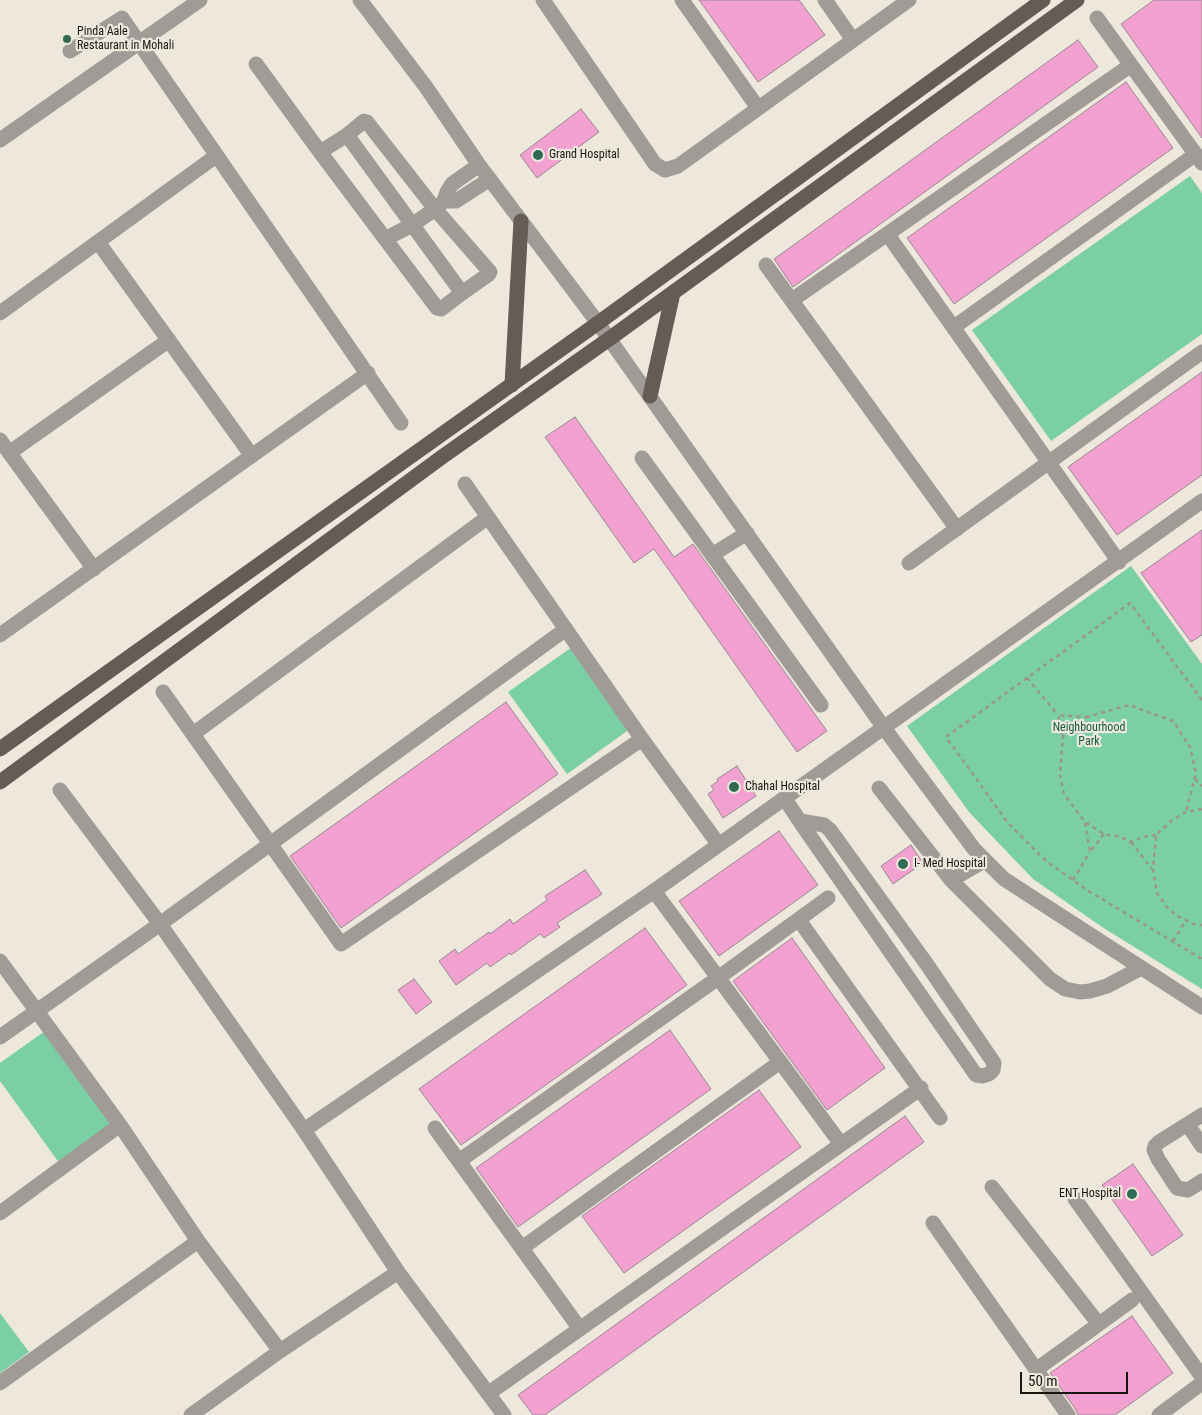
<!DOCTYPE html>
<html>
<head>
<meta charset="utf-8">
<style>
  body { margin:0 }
  #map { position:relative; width:1202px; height:1415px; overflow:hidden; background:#ede8db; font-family:"Roboto Condensed",sans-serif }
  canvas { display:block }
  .scale { position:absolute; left:1020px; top:1372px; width:108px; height:22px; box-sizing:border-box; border:2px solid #171510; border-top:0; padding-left:6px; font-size:15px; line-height:18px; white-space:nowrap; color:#171510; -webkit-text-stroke:4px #ede8db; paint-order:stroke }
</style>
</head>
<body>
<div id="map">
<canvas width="1202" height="1415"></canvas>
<div class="scale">50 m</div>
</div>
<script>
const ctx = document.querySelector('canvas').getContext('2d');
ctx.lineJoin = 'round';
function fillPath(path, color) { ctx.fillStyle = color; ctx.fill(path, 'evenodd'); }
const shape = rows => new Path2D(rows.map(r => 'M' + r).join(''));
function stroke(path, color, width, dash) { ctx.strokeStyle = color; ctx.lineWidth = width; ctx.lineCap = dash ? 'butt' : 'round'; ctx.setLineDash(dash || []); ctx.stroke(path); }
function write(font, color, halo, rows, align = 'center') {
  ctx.font = font + ' "Roboto Condensed",sans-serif'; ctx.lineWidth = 4.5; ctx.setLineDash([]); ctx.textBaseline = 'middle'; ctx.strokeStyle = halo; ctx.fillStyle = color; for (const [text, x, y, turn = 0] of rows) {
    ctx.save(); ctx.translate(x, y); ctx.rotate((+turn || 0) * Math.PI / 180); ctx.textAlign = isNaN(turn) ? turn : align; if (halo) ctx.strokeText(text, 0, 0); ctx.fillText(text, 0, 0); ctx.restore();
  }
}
fillPath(shape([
  [1190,176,1202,193,1202,334,1051,441,972,330],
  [1131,566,1202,664,1202,989,1102,927,1033,879,969,812,907,726],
  [575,645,634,726,567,774,508,692],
  [45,1031,113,1126,60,1164,0,1081,0,1063],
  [0,1313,29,1352,0,1373]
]), '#7acfa4');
const building = shape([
  [699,0,799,0,825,35,758,82,699,0],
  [1154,0,1202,0,1202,138,1121,24,1154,0],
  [1078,40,1098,67,793,287,774,259,1078,40],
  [1126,82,1173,148,954,304,907,238,1126,82],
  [581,109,599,132,537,178,520,155,581,109],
  [1202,372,1202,475,1117,535,1068,467,1202,372],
  [575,417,674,557,693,544,827,731,797,752,654,549,634,563,545,437,575,417],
  [1202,530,1202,635,1191,642,1141,573,1202,530],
  [506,702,558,774,341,928,290,856,506,702],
  [737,766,756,796,723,818,708,794,714,790,711,786,718,781,717,779,737,766],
  [779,831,818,885,719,956,679,901,779,831],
  [911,845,923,863,893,884,881,866,911,845],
  [585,870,602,894,557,923,560,927,544,938,540,934,511,955,510,953,490,967,487,963,456,985,439,961,455,949,458,954,489,932,490,934,510,919,513,924,547,900,545,896,585,870],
  [645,928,687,985,461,1145,419,1089,645,928],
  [792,938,885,1068,827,1110,733,981,792,938],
  [414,979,432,1002,416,1014,398,990,414,979],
  [670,1030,711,1089,518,1227,476,1168,670,1030],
  [759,1090,801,1147,624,1273,582,1216,759,1090],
  [905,1116,924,1142,545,1415,533,1415,518,1395,905,1116],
  [1133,1164,1183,1235,1152,1256,1102,1185,1133,1164],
  [1132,1316,1173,1373,1115,1415,1078,1415,1076,1410,1050,1373,1132,1316]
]);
fillPath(building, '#f2a0d0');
stroke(building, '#968990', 1);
stroke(shape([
  [1027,678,1058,715],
  [1202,700,1130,603,946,737,1008,823,1046,861,1090,892,1202,959],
  [1063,736,1058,715,1087,717],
  [1195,779,1202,786],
  [1202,809,1186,812,1171,821,1156,835,1153,870,1157,893,1166,906,1177,916,1194,924,1202,925],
  [1085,823,1090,852,1104,834],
  [1156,835,1147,836,1130,842,1121,837,1104,834,1085,822,1064,794,1060,775,1063,736,1087,717,1129,705,1173,721,1190,747,1196,773,1186,812],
  [1131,842,1152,869],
  [1073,880,1090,852],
  [1173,941,1186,920]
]), '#9a968c', 2.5, [4, 4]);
stroke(shape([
  [360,0,426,87,479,165,598,323,884,728,974,849,1004,879,1202,1007],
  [543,0,655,164,665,170,678,166,909,0],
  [682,0,758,108],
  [825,0,853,40],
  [1097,18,1202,163],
  [70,51,122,18,401,423],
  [256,64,320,152,437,308,441,309,462,293],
  [347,135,462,293,489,274,490,272,435,209,444,201,447,192,452,184,479,165],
  [0,140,200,0],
  [320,152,347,135,364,121,367,122,435,209,412,225,385,239],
  [444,201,456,201,490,179],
  [888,235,1119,562],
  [98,242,252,456],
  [766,265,957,529],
  [792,300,1131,65],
  [0,313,216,156],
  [954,327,1196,154],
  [0,440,94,569],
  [9,453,169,340],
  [642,458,821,705],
  [465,484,642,739,719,845],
  [712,555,747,533],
  [909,563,1202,352],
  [0,635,368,373],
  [163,692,341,944,642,739],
  [193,734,488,517],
  [879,788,951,880,1050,979,1065,989,1080,992,1090,991,1107,986,1141,968],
  [60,790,160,924,304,1130,398,1272,504,1415],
  [785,799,805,829,976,1075,983,1076,989,1074,993,1070,994,1063,928,966,830,830,824,825,800,821],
  [951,880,984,861],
  [654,891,841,1144],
  [799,920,940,1118],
  [0,961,120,1125,198,1241,280,1351],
  [0,1037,160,924,566,629],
  [1202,1115,1159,1142,1155,1146,1154,1150,1158,1159,1177,1188,1188,1190,1202,1181],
  [1188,1125,1202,1146],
  [435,1128,580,1329],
  [304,1130,654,891,1202,501],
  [459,1161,718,978,828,898],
  [992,1187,1098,1323],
  [1075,1199,1202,1377],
  [0,1213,120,1125],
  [933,1223,1068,1415],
  [522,1248,780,1062],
  [1037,1369,1132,1300],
  [0,1383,198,1241],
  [489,1393,921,1088],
  [191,1415,280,1351,398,1272],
  [1159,1415,1202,1383]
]), '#a19b98', 15);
stroke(shape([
  [512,385,521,221],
  [650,396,673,293],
  [0,749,598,323,1043,0],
  [0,782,442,457,609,339,1077,0]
]), '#665c56', 15);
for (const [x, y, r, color] of [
  [67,39,5,"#316a53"],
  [538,155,6,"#316a53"],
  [734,787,6,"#316a53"],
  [903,864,6,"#316a53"],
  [1132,1194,6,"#316a53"]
]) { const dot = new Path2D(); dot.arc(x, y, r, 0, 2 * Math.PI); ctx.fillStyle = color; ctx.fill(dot); stroke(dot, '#ede8db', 2); }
write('12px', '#171510', '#ede8db', [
  ["Pinda Aale",77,32],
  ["Restaurant in Mohali",77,46],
  ["Grand Hospital",549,155],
  ["Chahal Hospital",745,787],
  ["I- Med Hospital",914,864],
  ["ENT Hospital",1121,1194,"right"]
], 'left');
write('12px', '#135c3e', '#ede8db', [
  ["Neighbourhood",1089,728],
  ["Park",1089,742]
]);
</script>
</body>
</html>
